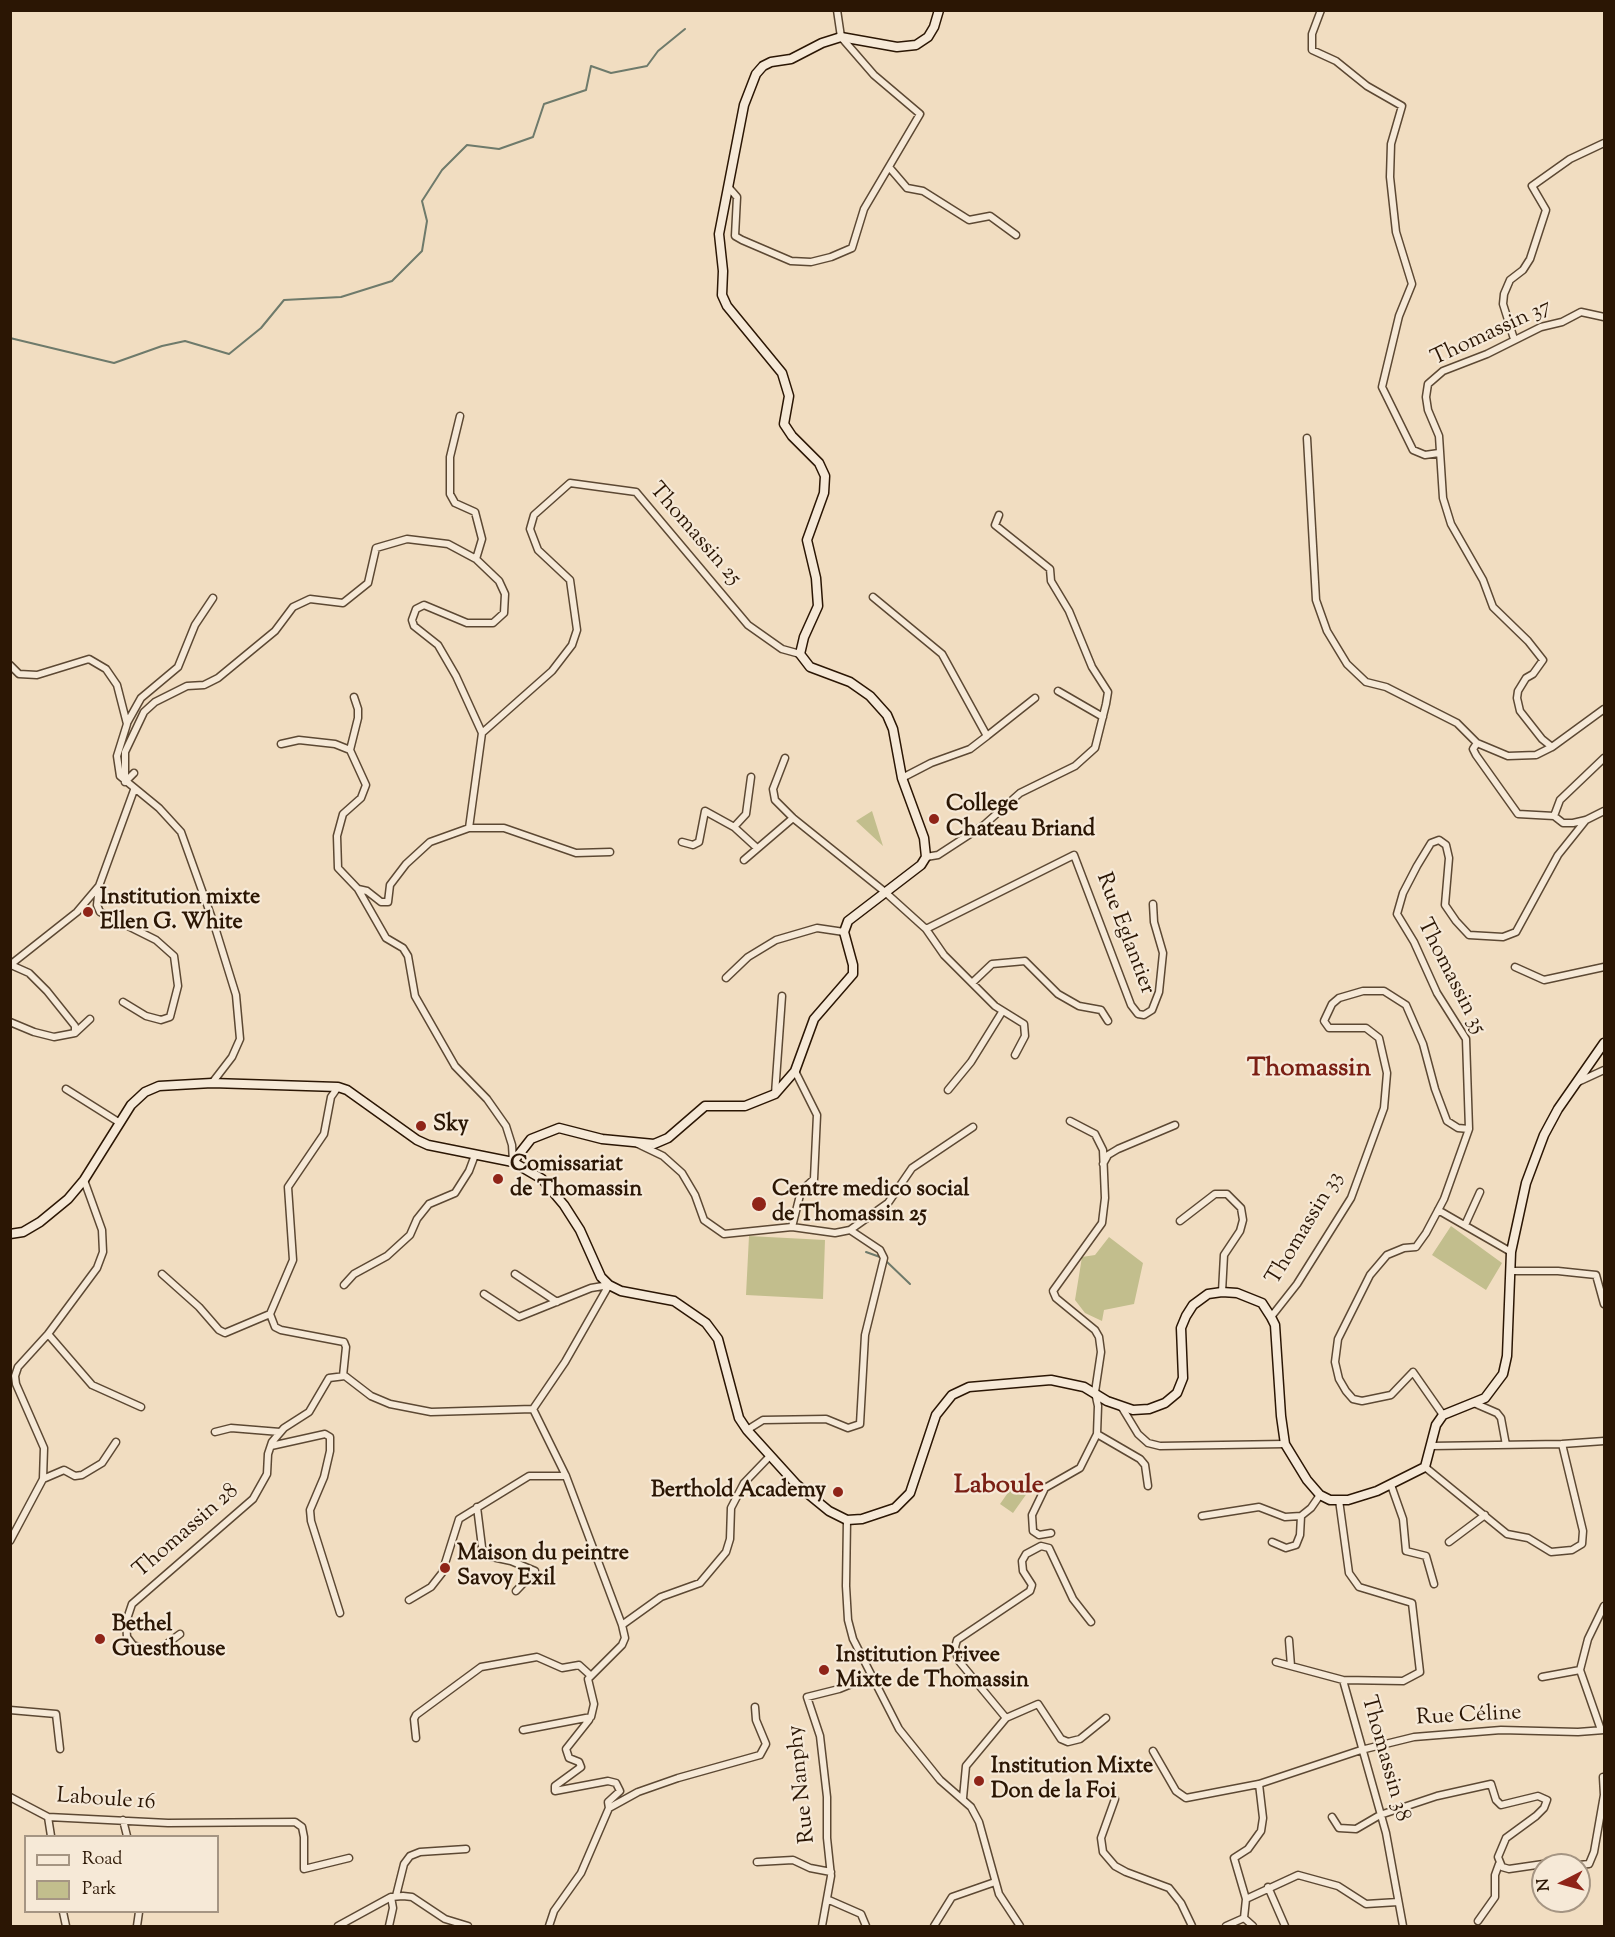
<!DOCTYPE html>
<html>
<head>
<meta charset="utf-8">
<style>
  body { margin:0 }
  #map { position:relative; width:1615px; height:1937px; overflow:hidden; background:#f1ddc1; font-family:"Sorts Mill Goudy",serif }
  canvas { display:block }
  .frame { position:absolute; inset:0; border:12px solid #2b1604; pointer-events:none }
  .legend { position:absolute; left:24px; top:1835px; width:195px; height:78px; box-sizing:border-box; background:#f6e9d7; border:2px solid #a59583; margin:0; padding:8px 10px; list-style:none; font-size:18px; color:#2b1604 }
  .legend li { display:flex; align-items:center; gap:12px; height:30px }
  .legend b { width:30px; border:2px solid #a59583 }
  .north { position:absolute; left:1531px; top:1853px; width:60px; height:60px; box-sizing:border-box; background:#f6e9d7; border:2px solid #a59583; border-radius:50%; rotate:264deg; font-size:16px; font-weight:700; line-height:24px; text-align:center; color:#2b1604 }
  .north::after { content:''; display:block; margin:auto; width:21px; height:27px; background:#8f2418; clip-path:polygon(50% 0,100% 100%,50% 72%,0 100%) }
</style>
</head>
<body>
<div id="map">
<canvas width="1615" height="1937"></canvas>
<div class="frame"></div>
<ul class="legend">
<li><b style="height:8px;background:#f6e9d7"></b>Road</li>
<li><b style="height:16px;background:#c2be8d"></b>Park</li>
</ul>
<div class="north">N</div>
</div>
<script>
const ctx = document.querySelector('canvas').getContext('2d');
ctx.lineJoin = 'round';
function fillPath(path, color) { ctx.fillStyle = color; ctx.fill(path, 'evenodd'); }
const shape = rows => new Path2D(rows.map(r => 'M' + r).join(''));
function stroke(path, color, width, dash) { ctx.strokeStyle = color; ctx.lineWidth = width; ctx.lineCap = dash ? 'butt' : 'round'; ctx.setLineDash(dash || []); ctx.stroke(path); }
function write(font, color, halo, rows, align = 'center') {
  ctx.font = font + ' "Sorts Mill Goudy",serif'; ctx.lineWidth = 4.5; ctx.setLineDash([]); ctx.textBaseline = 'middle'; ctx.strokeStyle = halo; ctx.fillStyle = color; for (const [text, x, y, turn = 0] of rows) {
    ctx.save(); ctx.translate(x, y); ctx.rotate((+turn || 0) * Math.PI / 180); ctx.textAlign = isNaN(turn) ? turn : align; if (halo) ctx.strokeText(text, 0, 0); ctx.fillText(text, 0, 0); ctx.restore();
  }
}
fillPath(shape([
  [872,811,883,846,856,821],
  [1451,1226,1502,1263,1486,1290,1432,1255],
  [749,1236,825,1240,823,1299,746,1295],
  [1109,1237,1143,1263,1134,1304,1104,1310,1102,1321,1085,1313,1075,1300,1082,1257,1095,1255],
  [1017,1480,1030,1489,1013,1513,1000,1504]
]), '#c2be8d');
stroke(shape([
  [10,338,114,363,162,346,185,341,229,354,261,328,284,300,341,297,392,281,422,251,427,221,422,201,442,170,467,145,499,149,533,137,544,104,586,90,591,66,611,73,647,66,658,51,685,29],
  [866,1252,880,1257],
  [885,1260,910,1284]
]), '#6e7a6b', 2);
const street = shape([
  [1321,10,1312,34,1312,50,1336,61,1367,86,1402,106,1391,144,1390,177,1396,232,1412,284,1399,316,1382,387,1413,450,1425,455,1439,453],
  [889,167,907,188,923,191,969,220,990,216,1016,235],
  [730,189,737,197,735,236,742,240,791,261,811,262,831,257,852,248,864,209,920,114,874,75,841,37,837,10],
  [1514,339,1503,304,1504,294,1510,280,1523,270,1530,259,1546,210,1532,186,1570,159,1604,143],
  [460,416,450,457,450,494,455,503,475,512,482,539,476,559],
  [1307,438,1316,600,1327,631,1347,664,1366,682,1386,687,1457,723,1477,743,1473,749,1476,755,1518,814,1554,816,1563,823,1573,823,1586,820,1604,811],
  [873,597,942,654,987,736,970,749,931,763,902,778],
  [10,665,19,674,37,675,89,659,106,669,117,685,127,724,117,756,120,776,159,808,181,832,214,924,236,995,240,1039,232,1057,212,1083],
  [1058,691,1103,717],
  [127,723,141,698,178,667,195,625,213,598],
  [482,733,552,671,572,645,577,630,570,580,538,550,530,529,534,515,570,483,636,492,748,625,782,649,800,654],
  [987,736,1035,698],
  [1477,743,1508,756,1536,755,1552,747,1542,739,1520,711,1517,698,1518,691,1526,678,1533,674,1543,660,1528,641,1493,607,1483,580,1451,524,1443,498,1439,436,1428,410,1426,397,1428,384,1443,371,1487,354,1541,327,1562,322,1581,312,1604,317],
  [281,744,299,740,335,744,350,750,366,785,361,798,343,814,337,836,338,868,358,889],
  [1552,747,1604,709],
  [350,750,358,718,358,709,354,697],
  [785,758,773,789,775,800,793,818,885,892,926,929,1074,855,1131,1005,1138,1014,1144,1015,1152,1010,1159,992,1163,953,1154,922,1153,904],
  [125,782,125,752,144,712,155,702,187,686,204,685,218,678,275,631,293,607,310,599,343,603,368,583,376,548,407,539,448,544,476,559,499,581,505,594,504,613,493,623,467,623,424,605,416,609,412,620,414,626,438,645,456,676,482,733,469,828],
  [125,782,134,773],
  [1554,816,1560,800,1604,758],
  [734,827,746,814,751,777],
  [682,842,693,845,699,842,705,811,734,827,757,848],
  [926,857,938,855,984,825,1020,793,1075,766,1095,748,1106,704,1108,692,1092,667,1069,611,1051,581,1050,569,995,525,999,515],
  [744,860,793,818],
  [99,886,97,905,100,912,156,940,174,956,178,986,170,1017,161,1020,146,1016,123,1002],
  [926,929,944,955,972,983,992,964,1025,961,1058,994,1079,1006,1101,1010,1108,1021],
  [10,965,77,912,99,886,134,790],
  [11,965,29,973,47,991,75,1026,75,1033],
  [1515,967,1544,980,1604,967],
  [726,978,748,957,776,940,817,928,844,932],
  [972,983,995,1006,1024,1024,1025,1036,1015,1055],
  [10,1022,34,1032,54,1037,75,1033,90,1019],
  [1578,1082,1604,1070],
  [66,1089,120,1123],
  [948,1090,971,1062,1002,1012],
  [775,1094,782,996],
  [638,1144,663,1156,682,1173,695,1195,704,1220,724,1234,792,1227,835,1233,850,1230,888,1203,912,1168,973,1127],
  [513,1161,512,1145,506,1126,487,1099,455,1066,415,996,408,956,403,948,386,938,358,889,367,891,381,902,388,902,390,885,406,864,430,842,469,828,504,828,576,853,610,852],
  [1103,1164,1108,1155,1118,1149,1175,1125],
  [1438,1210,1511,1252],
  [1180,1221,1215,1194,1227,1194,1241,1208,1243,1220,1240,1231,1224,1255,1222,1292],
  [1465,1225,1480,1192],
  [792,1227,801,1191,814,1179,817,1115,795,1071],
  [1511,1271,1558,1271,1596,1275,1604,1304],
  [162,1274,199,1307,219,1330,225,1333,270,1314,293,1260,288,1187,324,1134,331,1097,338,1087],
  [515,1274,557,1302],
  [344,1285,354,1274,387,1256,410,1235,417,1219,429,1204,455,1193,469,1171,475,1155],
  [484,1294,519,1317,591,1288,609,1285],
  [270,1314,275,1327,281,1330,344,1342,346,1347,343,1376],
  [1271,1317,1297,1284,1351,1198,1384,1108,1387,1073,1379,1038,1366,1028,1329,1028,1324,1021,1332,1004,1339,998,1363,991,1384,991,1406,1005,1423,1044,1435,1089,1447,1121,1458,1128,1469,1129],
  [48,1334,92,1385,141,1407],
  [1474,1403,1497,1413,1501,1418,1506,1445],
  [1121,1406,1138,1434,1148,1443,1160,1446,1285,1444],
  [533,1409,566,1476,622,1625],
  [1443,1415,1413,1372,1391,1395,1362,1401,1353,1399,1346,1391,1339,1379,1335,1362,1338,1339,1370,1275,1387,1255,1404,1248,1416,1247,1426,1233,1444,1199,1469,1129,1466,1039,1437,993,1414,942,1397,914,1403,893,1417,866,1431,843,1439,840,1446,845,1449,858,1445,905,1456,921,1469,935,1503,937,1516,932,1558,855,1586,820],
  [747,1430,763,1420,826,1419,848,1428,860,1424,865,1335,884,1258,880,1250,850,1230],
  [215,1432,231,1428,280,1432],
  [1097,1434,1140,1459,1145,1465,1148,1486],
  [271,1446,325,1434,330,1437,330,1451,324,1477,310,1510,311,1521,340,1613],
  [1431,1446,1562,1444,1604,1441],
  [1425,1467,1507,1534,1528,1538,1551,1552,1572,1550,1582,1544,1583,1531,1562,1444],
  [43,1479,64,1470,75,1476,82,1475,102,1463,116,1442],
  [1391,1485,1403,1519,1406,1551,1426,1556,1434,1584],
  [477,1507,483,1555,511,1561,535,1571,516,1591],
  [1202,1516,1259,1507,1285,1517,1301,1516,1311,1508,1320,1495],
  [847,1520,846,1586,848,1620,853,1639,899,1729,940,1780,971,1807,979,1822,999,1894,1020,1926],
  [1051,1533,1039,1535,1033,1531,1032,1515,1045,1488,1080,1468,1097,1434,1098,1406,1095,1392,1101,1352,1099,1337,1095,1330,1056,1298,1053,1291,1102,1223,1105,1198,1103,1150,1095,1134,1070,1121],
  [10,1541,43,1479,44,1448,16,1384,15,1376,18,1367,48,1334,97,1268,103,1252,102,1230,84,1180],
  [1272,1542,1286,1548,1296,1545,1300,1535,1301,1516],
  [1449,1542,1485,1515],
  [409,1600,431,1587,442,1573,459,1519,529,1476,566,1476],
  [180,1634,160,1649,144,1649,133,1645,127,1637,126,1622,132,1604,253,1499,267,1474,268,1454,272,1442,284,1428,309,1412,329,1378,345,1376,371,1396,390,1404,431,1412,533,1409,565,1362,609,1285],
  [1289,1640,1291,1666],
  [1276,1662,1343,1680,1403,1681,1420,1672,1412,1603,1359,1587,1349,1573,1339,1500],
  [1580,1670,1601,1730],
  [1542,1677,1580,1670,1588,1639,1604,1606],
  [1343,1680,1386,1833,1403,1926],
  [10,1710,56,1714,60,1749],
  [1006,1718,958,1660,955,1647,957,1640,1030,1591,1032,1585,1023,1571,1022,1561,1026,1554,1041,1546,1049,1548,1073,1599,1091,1622],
  [523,1730,591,1717,594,1704,588,1679,622,1645,625,1638,622,1625,661,1597,700,1583,726,1552,730,1539,731,1508,744,1483,769,1457],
  [416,1738,414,1719,416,1715,481,1667,537,1657,562,1668,579,1665,590,1675],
  [1153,1751,1176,1791,1186,1798,1259,1784,1361,1750,1414,1737,1501,1730,1578,1732,1604,1730],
  [10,1797,48,1817,168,1823,295,1822,302,1827,304,1837,304,1869,349,1858],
  [963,1798,966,1766,1006,1718,1038,1704,1061,1739,1068,1742,1080,1739,1106,1718],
  [1115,1799,1101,1838,1103,1852,1115,1866,1126,1872,1169,1888,1181,1903,1192,1926],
  [609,1808,638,1792,678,1778,760,1755,766,1744,756,1720,755,1707],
  [48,1817,51,1836],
  [1332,1817,1339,1828,1356,1829,1380,1815,1437,1796,1491,1784,1496,1800,1501,1805,1538,1796,1547,1800,1544,1808,1536,1816,1506,1838,1498,1857,1502,1867,1509,1869,1557,1862,1579,1865],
  [123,1820,127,1836],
  [757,1862,793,1860,810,1868,831,1872],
  [1579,1865,1589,1864,1594,1852,1604,1795,1603,1777],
  [1268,1887,1285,1926],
  [396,1896,404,1864,410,1856,420,1852,466,1849],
  [1246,1899,1298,1875,1338,1886,1366,1904,1398,1902],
  [829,1900,861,1914,866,1926],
  [63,1912,66,1926],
  [1244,1918,1253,1926],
  [1478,1921,1495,1897,1495,1875,1499,1864],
  [137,1926,139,1912],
  [338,1926,391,1897,403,1896,412,1897,445,1919,468,1926],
  [389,1926,393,1908,391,1897],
  [549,1926,554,1911,581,1873,609,1808,608,1802,620,1791,616,1783,608,1781,555,1791,555,1786,581,1767,579,1762,569,1758,566,1749,589,1720],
  [822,1926,831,1876,827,1838,827,1797,820,1736,807,1697,839,1689,871,1676],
  [934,1926,952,1897,995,1882],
  [1226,1926,1244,1918,1246,1899,1234,1858,1248,1849,1261,1831,1263,1818,1259,1784]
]);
const secondary = shape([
  [513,1162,531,1139,559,1128,602,1139,654,1144,668,1138,705,1106,745,1106,775,1094,795,1071,814,1019,853,974,853,965,844,932,848,921,921,865,926,857,924,838,902,778,893,729,887,715,870,696,850,682,810,667,800,654,804,637,818,606,816,578,807,540,824,493,825,476,819,463,792,436,784,424,789,396,782,373,727,306,722,295,723,271,719,234,744,105,756,74,763,66,771,62,791,59,822,43,841,37,897,47,916,45,928,37,934,27,939,10],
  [10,1234,23,1232,40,1222,68,1199,84,1180,131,1105,145,1092,159,1086,212,1083,338,1087,347,1090,417,1140,428,1145,513,1162,542,1179,564,1205,580,1230,601,1277,609,1285,621,1291,674,1301,706,1323,718,1339,739,1418,747,1430,796,1484,829,1511,847,1520,862,1519,895,1508,910,1493,936,1415,952,1395,969,1387,1051,1380,1084,1387,1107,1401,1133,1410,1149,1409,1165,1403,1177,1393,1183,1378,1181,1328,1186,1316,1193,1305,1208,1294,1222,1292,1237,1293,1262,1303,1271,1317,1275,1325,1281,1416,1285,1444,1307,1480,1320,1495,1330,1500,1348,1500,1377,1491,1425,1467,1436,1425,1443,1415,1485,1398,1503,1374,1507,1356,1511,1252,1526,1183,1544,1135,1558,1109,1604,1043]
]);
stroke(street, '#5c4833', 9);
stroke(secondary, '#2b1604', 11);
stroke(street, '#f6e9d7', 6);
stroke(secondary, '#f6e9d7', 8);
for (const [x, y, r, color] of [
  [934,819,6,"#8f2418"],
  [88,912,6,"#8f2418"],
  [421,1126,6,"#8f2418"],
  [498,1179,6,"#8f2418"],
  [759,1204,8,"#8f2418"],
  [838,1492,6,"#8f2418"],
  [445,1568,6,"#8f2418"],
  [100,1639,6,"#8f2418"],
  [824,1670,6,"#8f2418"],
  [979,1781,6,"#8f2418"]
]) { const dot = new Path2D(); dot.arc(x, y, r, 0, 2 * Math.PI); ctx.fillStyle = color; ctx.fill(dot); stroke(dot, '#f6e9d7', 2); }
write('22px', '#2b1604', '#f6e9d7', [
  ["Thomassin 37",1492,334,-25],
  ["Thomassin 25",694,535,49],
  ["Rue Eglantier",1124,934,69],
  ["Thomassin 35",1450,977,63],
  ["Thomassin 33",1306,1229,-59],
  ["Thomassin 28",187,1532,-41],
  ["Rue Céline",1469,1717,-3],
  ["Thomassin 38",1384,1759,74],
  ["Rue Nanphy",803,1784,-96],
  ["Laboule 16",106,1801,4]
]);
write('bold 22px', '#2b1604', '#f6e9d7', [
  ["College",946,806],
  ["Chateau Briand",946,831],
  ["Institution mixte",100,899],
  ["Ellen G. White",100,924],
  ["Sky",433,1126],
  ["Comissariat",510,1166],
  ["de Thomassin",510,1191],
  ["Centre medico social",772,1191],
  ["de Thomassin 25",772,1216],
  ["Berthold Academy",826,1492,"right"],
  ["Maison du peintre",457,1555],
  ["Savoy Exil",457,1580],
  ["Bethel",112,1626],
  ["Guesthouse",112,1651],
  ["Institution Privee",836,1657],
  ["Mixte de Thomassin",836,1682],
  ["Institution Mixte",991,1768],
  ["Don de la Foi",991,1793]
], 'left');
write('bold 26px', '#7a1f14', '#f6e9d7', [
  ["Thomassin",1309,1071],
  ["Laboule",999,1488]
]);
</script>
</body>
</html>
